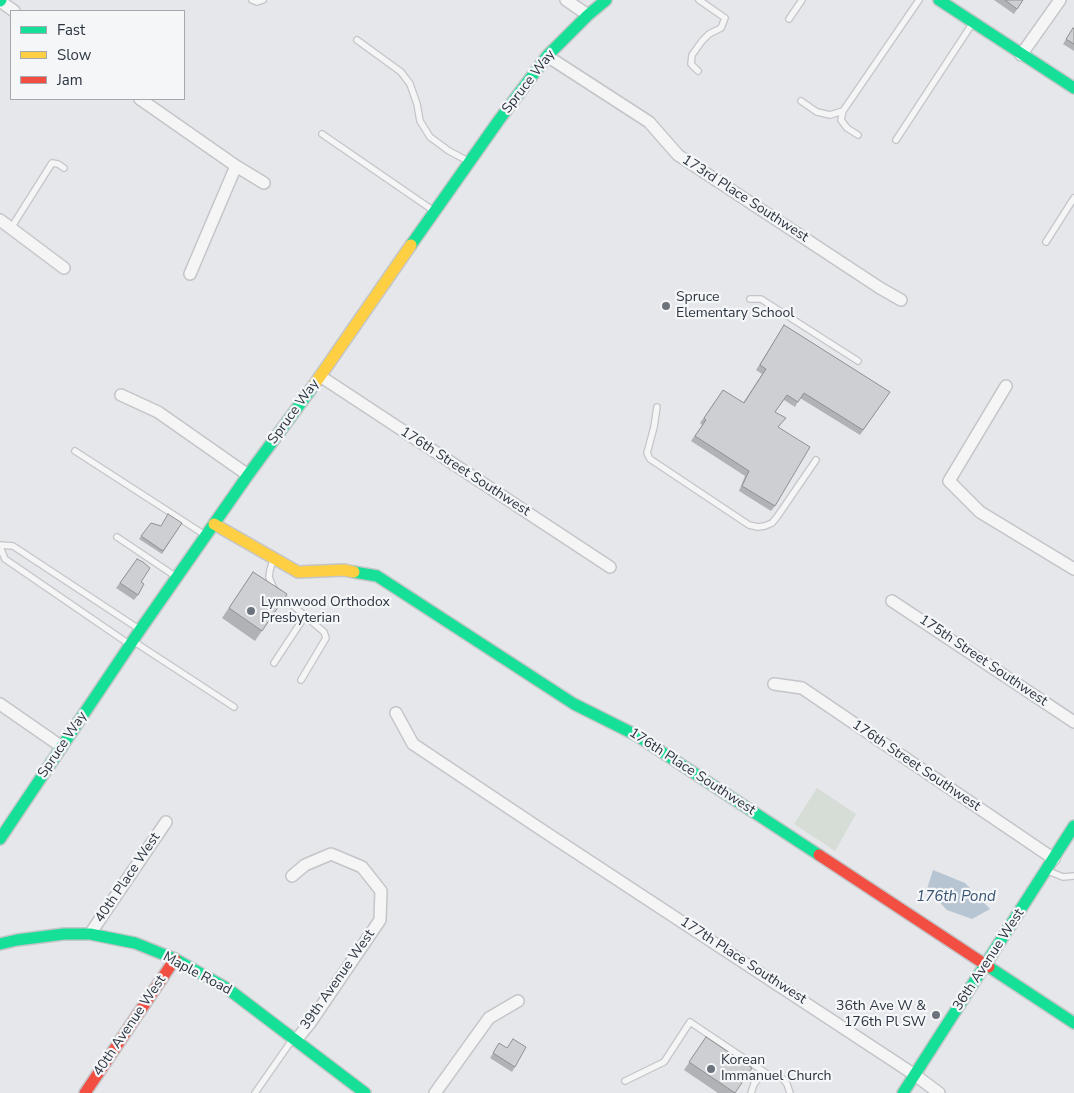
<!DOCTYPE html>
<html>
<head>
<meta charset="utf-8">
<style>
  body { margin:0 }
  #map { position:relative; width:1074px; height:1093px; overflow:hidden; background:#e5e7ea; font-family:"Nunito Sans",sans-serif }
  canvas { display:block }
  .legend { position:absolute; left:10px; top:10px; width:175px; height:90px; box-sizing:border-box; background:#f4f6f8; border:1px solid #a4a9af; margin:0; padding:6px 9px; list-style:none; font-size:15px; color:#2d3541 }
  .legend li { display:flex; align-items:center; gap:10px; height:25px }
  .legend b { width:25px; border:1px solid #a4a9af }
</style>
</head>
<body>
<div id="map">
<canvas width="1074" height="1093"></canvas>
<ul class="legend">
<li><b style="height:6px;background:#16e098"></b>Fast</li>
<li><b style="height:6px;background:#ffcf43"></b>Slow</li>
<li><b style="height:6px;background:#f24e42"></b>Jam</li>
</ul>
</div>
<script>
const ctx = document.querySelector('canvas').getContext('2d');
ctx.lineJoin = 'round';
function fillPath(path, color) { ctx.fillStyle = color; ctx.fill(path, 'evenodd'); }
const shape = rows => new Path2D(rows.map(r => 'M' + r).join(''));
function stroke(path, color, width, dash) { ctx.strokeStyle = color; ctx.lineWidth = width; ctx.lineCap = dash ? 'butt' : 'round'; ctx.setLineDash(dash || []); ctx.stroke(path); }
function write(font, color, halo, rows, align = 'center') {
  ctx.font = font + ' "Nunito Sans",sans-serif'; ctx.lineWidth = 4.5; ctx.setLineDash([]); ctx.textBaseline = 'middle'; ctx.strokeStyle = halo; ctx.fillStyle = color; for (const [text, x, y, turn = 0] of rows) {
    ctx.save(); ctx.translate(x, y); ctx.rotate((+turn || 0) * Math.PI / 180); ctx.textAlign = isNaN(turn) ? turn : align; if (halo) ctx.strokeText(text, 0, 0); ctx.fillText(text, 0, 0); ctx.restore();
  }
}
fillPath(shape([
  [817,788,856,814,835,851,794,824]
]), '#d6ddd6');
fillPath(shape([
  [933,870,965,883,990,909,972,919,947,910,927,889]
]), '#b7c4d2');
const lane = shape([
  [252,0,257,2,263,0],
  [789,19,802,0],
  [357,40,401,72,410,84,417,104,420,121,430,137,449,151,468,161],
  [698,71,691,64,692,55,702,41,709,34,721,28,725,18,699,0],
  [801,101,817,112,830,115,843,111,919,0],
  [843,111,841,120,847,128,858,135],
  [322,134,434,211],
  [896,140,972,24],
  [11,228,52,163,58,164,64,168],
  [1046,242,1074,198],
  [750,299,761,299,858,361],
  [657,407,654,427,647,453,650,459,749,525,758,527,765,526,772,523,777,517,816,460],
  [75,451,205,535],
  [117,537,175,576],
  [0,545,13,546,139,629],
  [0,547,5,559,129,644],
  [273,560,270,570,269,577,273,587,277,592,324,632,326,638,301,680],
  [133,641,234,707],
  [274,663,305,616],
  [1048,871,1063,877,1074,876],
  [625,1081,664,1062,690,1022,769,1075],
  [255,1093,292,1040],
  [751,1093,754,1084,758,1079,764,1076,770,1075,777,1076,783,1079,787,1084,790,1093]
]);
const street = shape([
  [566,0,588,15],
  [0,1,14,11],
  [1021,55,1060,0],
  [547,56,649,122,678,155,880,288,901,300],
  [140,99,236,166,264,183],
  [0,220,64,268],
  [190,274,236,166],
  [320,376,610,567],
  [1006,386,949,481,980,512,1074,569],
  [121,395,158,412,248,475],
  [892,601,1074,722],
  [774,684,802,688,1054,859],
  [0,704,62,747],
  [396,713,413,744,545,832,915,1075,939,1093],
  [292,876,305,865,331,854,362,867,381,891,380,920,310,1023,296,1040],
  [90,934,166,822],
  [435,1093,489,1018,518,1001]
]);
const fast = shape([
  [939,0,1074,88],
  [0,1,1,0],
  [411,245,499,120,547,56,588,15,606,0],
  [354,572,377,576,574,704,636,735,819,855],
  [0,839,140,630,248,475,314,385],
  [0,944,17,940,64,934,90,934,135,943,175,959,228,989,365,1093],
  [989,967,1074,1023],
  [903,1093,1074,826]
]);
const slow = shape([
  [314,385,411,245],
  [214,524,298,572,344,570,354,572]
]);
const jam = shape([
  [819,855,989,967],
  [85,1093,175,959]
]);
stroke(lane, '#c3c5c8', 8);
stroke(street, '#c3c5c8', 14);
stroke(fast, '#c3c5c8', 14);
stroke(slow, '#c3c5c8', 14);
stroke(jam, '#c3c5c8', 14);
stroke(lane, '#f5f5f6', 5.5);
stroke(street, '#f5f5f6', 11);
stroke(fast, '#16e098', 11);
stroke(slow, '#ffcf43', 11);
stroke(jam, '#f24e42', 11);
fillPath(shape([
  [994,0,1023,0,1014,14],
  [1073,28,1074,29,1074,51,1063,44],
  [784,325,890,392,860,435,800,398,795,407,784,400,775,412,779,427,775,506,771,511,739,491,745,476,691,441,702,425,700,423,723,390,743,403,762,374,756,370],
  [151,523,161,526,182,523,162,554,139,539],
  [137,559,141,582,138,595,134,600,116,588],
  [253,572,287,594,255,641,222,618],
  [706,1037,735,1093,718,1093,684,1070],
  [499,1043,515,1067,512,1072,490,1058]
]), '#b1b2b5');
const building = shape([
  [1005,0,1023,0,1017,9,1005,0],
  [1073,28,1074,29,1074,44,1066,39,1073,28],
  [784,325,890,392,863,430,804,393,798,402,787,395,775,412,786,418,778,427,810,447,775,506,742,486,749,471,695,436,706,420,704,418,723,390,744,403,766,369,760,365,784,325],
  [168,514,182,523,163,551,141,536,151,523,161,526,168,514],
  [137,559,143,562,150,568,141,582,144,584,138,595,120,583,137,559],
  [253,572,287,594,262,631,229,608,253,572],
  [706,1037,752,1068,735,1093,689,1062,706,1037],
  [513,1039,526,1047,515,1067,493,1053,499,1043,507,1048,513,1039]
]);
fillPath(building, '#cecfd2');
stroke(building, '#909193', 1);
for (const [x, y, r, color] of [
  [666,306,5,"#6d737c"],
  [251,611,5,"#6d737c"],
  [936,1015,5,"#6d737c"],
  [711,1069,5,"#6d737c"]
]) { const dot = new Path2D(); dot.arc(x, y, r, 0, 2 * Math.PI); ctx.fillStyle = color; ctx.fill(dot); stroke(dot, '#f4f6f8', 2); }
write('14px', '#2d3541', '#f4f6f8', [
  ["Spruce Way",529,82,-52],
  ["173rd Place Southwest",745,199,33],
  ["Spruce Way",294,412,-54],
  ["176th Street Southwest",465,472,33],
  ["175th Street Southwest",983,661,34],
  ["Spruce Way",63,745,-56],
  ["176th Street Southwest",916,766,34],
  ["176th Place Southwest",692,772,33],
  ["40th Place West",128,878,-56],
  ["36th Avenue West",989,960,-57],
  ["177th Place Southwest",743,961,33],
  ["Maple Road",197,974,28],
  ["39th Avenue West",338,980,-55],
  ["40th Avenue West",130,1026,-56]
]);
write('14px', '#2d3541', '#f4f6f8', [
  ["Spruce",676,298],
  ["Elementary School",676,314],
  ["Lynnwood Orthodox",261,603],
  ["Presbyterian",261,619],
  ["36th Ave W &",926,1007,"right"],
  ["176th Pl SW",926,1023,"right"],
  ["Korean",721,1061],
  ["Immanuel Church",721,1077]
], 'left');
write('italic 15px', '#3b5472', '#f4f6f8', [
  ["176th Pond",956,897]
]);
</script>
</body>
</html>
